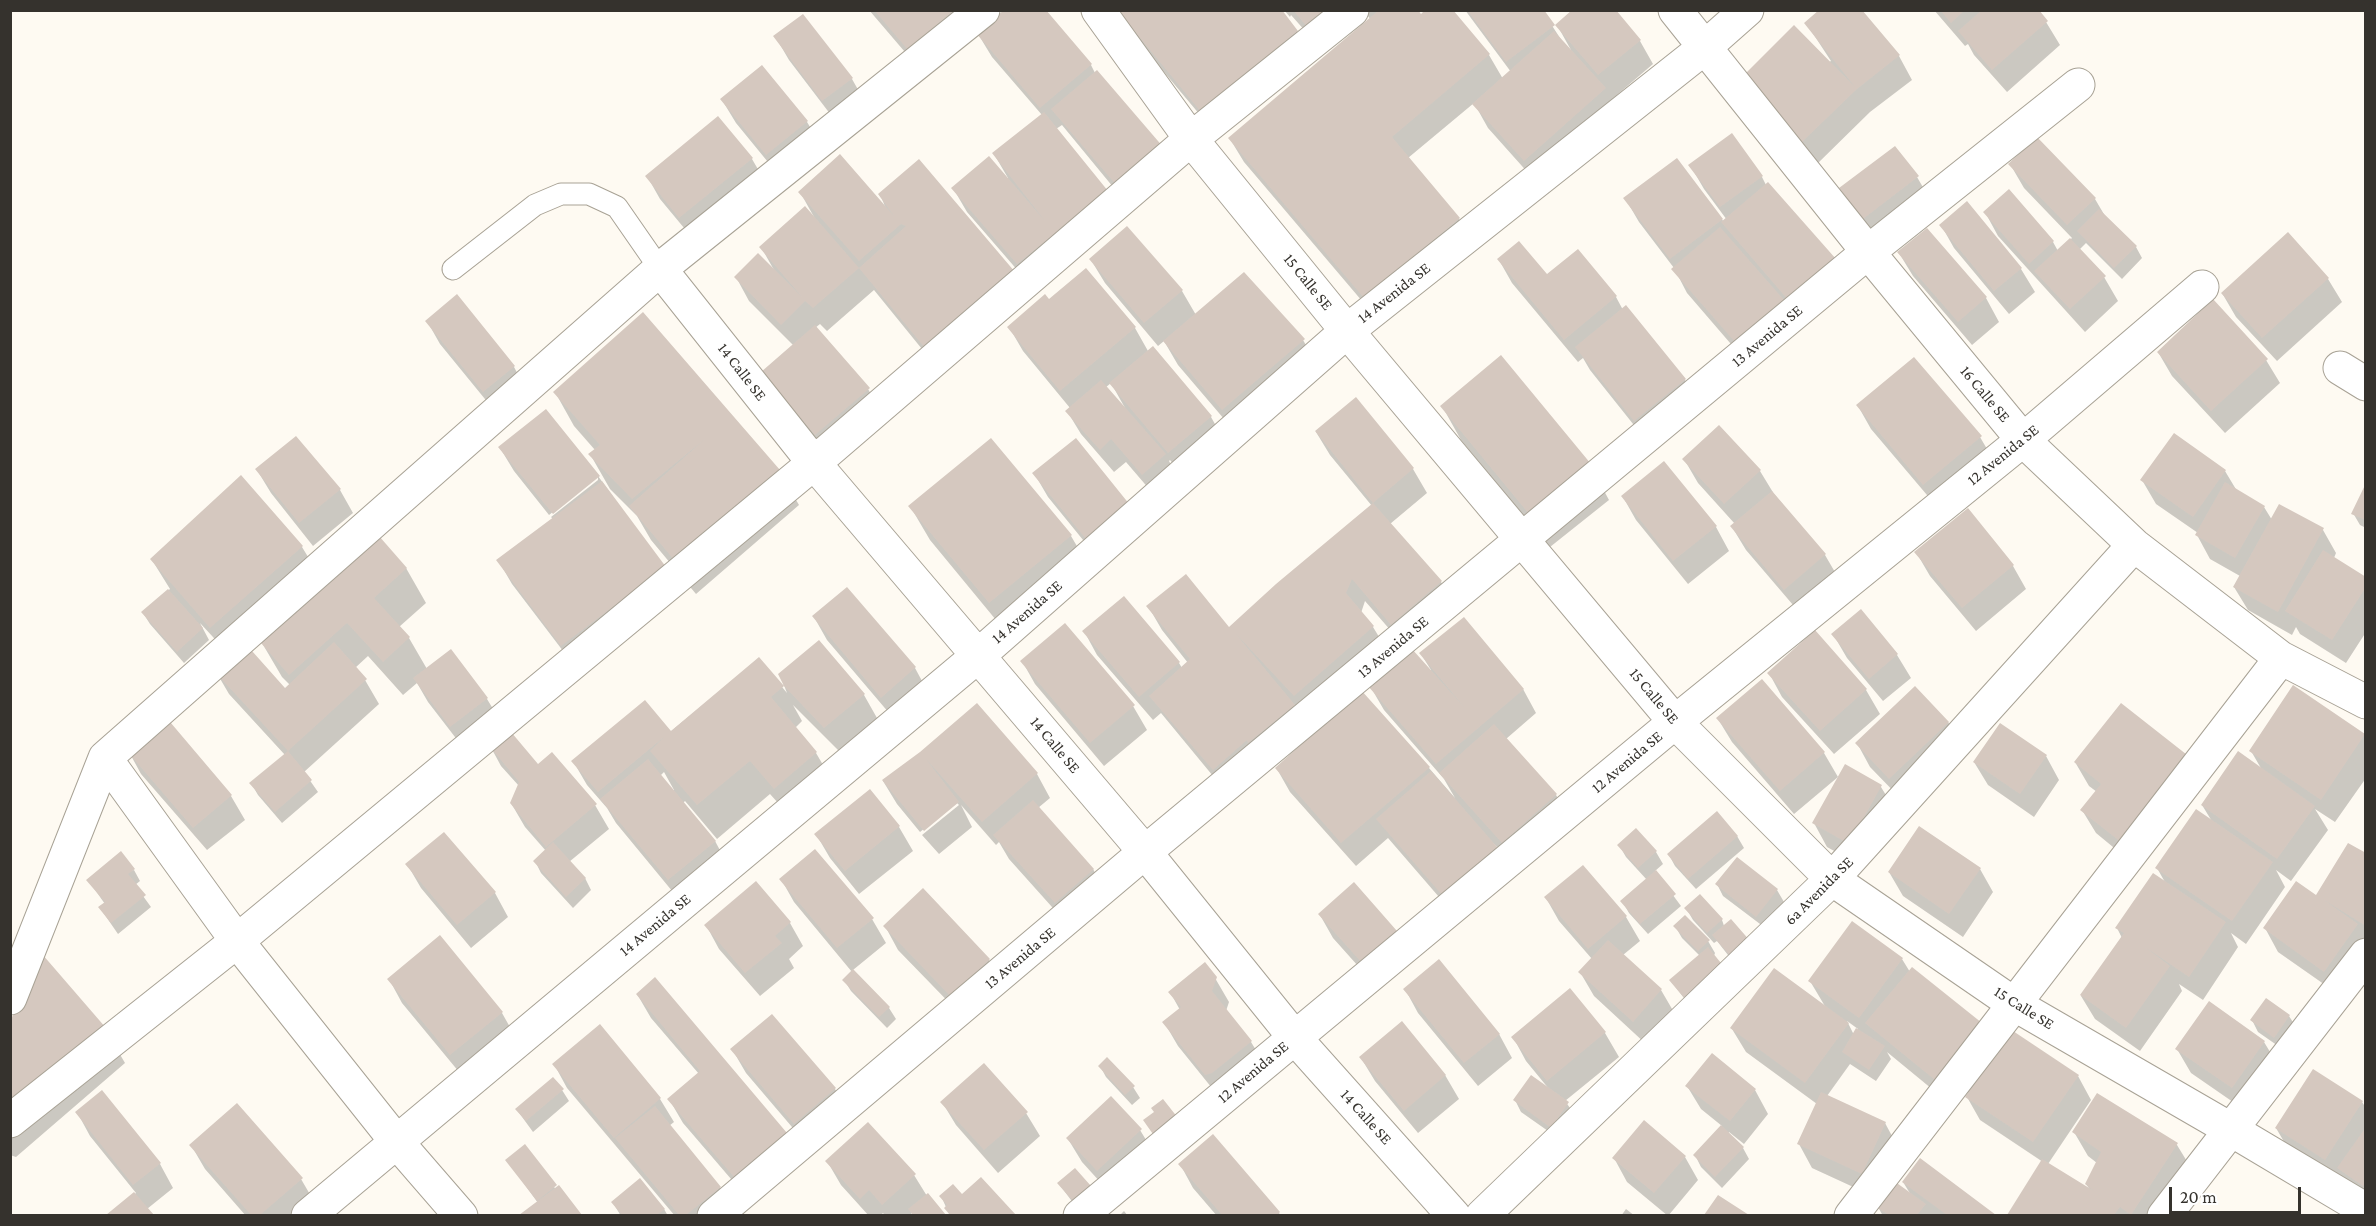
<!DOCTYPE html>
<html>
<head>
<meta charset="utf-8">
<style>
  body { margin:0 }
  #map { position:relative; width:2376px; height:1226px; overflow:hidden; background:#fefaf2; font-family:"Crimson Pro",serif }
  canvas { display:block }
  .frame { position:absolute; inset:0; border:12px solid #35322d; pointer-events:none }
  .scale { position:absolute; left:2169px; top:1187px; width:132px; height:27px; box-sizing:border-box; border:3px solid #35322d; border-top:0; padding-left:8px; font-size:18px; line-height:21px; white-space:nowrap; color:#35322d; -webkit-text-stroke:4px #fff; paint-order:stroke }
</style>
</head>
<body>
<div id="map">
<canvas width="2376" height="1226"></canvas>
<div class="frame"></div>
<div class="scale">20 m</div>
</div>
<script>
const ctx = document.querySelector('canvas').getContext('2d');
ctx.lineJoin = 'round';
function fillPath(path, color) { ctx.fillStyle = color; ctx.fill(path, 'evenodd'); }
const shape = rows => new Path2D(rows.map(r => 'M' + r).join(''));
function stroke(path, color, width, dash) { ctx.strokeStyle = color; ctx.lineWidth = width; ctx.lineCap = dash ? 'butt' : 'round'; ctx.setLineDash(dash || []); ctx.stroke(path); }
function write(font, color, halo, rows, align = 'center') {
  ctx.font = font + ' "Crimson Pro",serif'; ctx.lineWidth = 4.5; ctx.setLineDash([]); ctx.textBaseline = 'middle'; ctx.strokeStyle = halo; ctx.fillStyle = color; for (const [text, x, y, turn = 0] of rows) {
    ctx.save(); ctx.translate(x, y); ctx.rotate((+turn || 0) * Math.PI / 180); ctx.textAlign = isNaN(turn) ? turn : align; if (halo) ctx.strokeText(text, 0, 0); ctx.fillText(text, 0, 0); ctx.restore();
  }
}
fillPath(shape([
  [869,10,952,10,966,35,922,72],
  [1112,10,1280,10,1297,32,1311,55,1216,134],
  [1284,10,1351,10,1322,50,1291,15,1290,17],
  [1363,10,1416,10,1421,16,1451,10,1489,55,1503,79,1511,72,1465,10,1542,10,1569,52,1571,50,1557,25,1640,41,1653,64,1611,100,1618,112,1538,184,1488,128,1474,103,1408,158,1459,219,1472,242,1379,321,1244,162,1230,139,1371,20],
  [1934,10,2037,10,2046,22,2060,45,2007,92,1974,55,1968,44,1965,46],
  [1806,23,1899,56,1912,80,1870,112,1815,166,1754,104,1831,61],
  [978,34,1091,65,1095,73,1132,210,1062,125,1056,129,1107,192,1032,287,967,212,953,188,1008,178,994,154,1042,115,992,57],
  [775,36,852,79,865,102,837,123,789,60],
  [722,100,807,122,821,145,781,178,736,123],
  [718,118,752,159,766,183,694,240,660,199,647,176],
  [1894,148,1917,177,1931,201,1877,242,1854,212,1841,188],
  [1676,160,1724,222,1727,220,1704,189,1690,165,1762,177,1766,185,1835,260,1783,301,1796,324,1749,365,1687,293,1674,268,1639,222,1625,198],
  [919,161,939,370,874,290,827,331,820,324,815,328,868,389,882,413,829,458,776,396,794,346,749,301,736,277,774,270,761,247,814,217,800,192,886,209,880,194],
  [2010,164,2095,199,2105,216,2136,247,2142,258,2122,279,2086,243,2079,250,2104,277,2118,301,2085,332,1998,236,1985,212,2008,191,2053,242,2058,251,2072,238,2024,188],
  [1941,225,2021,269,2035,292,2009,314,1954,248],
  [1127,228,1182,291,1196,315,1303,340,1317,364,1236,433,1178,365,1164,341,1158,346,1105,283,1091,260],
  [1927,230,1986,298,1999,322,1972,345,1913,276,1899,253],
  [2288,235,2328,279,2342,302,2277,361,2236,317,2222,293],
  [1577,251,1616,297,1623,310,1626,308,1685,380,1699,403,1649,444,1590,370,1583,358,1578,362,1512,283,1499,260,1547,276],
  [1086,270,1135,328,1148,351,1211,417,1224,440,1183,476,1170,460,1169,461,1178,478,1156,497,1126,462,1114,472,1081,434,1067,411,1070,408,1023,351,1009,327,1048,301],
  [1111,383,1125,408,1105,388],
  [457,296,514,367,527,391,498,415,440,344,427,321],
  [643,314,779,471,799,505,696,594,651,540,637,516,610,489,590,454,595,450,574,426,555,392],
  [2158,352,2266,360,2280,383,2225,433,2172,376],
  [1356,399,1413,469,1427,493,1390,524,1441,582,1454,605,1405,647,1365,601,1361,613,1373,627,1387,650,1309,719,1291,702,1307,729,1227,793,1161,713,1153,720,1097,655,1084,631,1179,663,1182,668,1188,663,1162,630,1148,606,1229,630,1372,506,1330,455,1316,432],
  [1442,406,1590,465,1609,500,1550,547,1461,440],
  [1858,406,1980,437,1994,461,1938,508,1871,429],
  [2174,435,2225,471,2237,491,2264,507,2272,520,2323,530,2336,553,2334,558,2366,579,2366,632,2346,663,2300,634,2296,627,2292,635,2248,610,2234,587,2240,576,2210,559,2197,535,2198,533,2156,504,2142,480],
  [500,448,598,476,549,515,514,471],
  [1684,459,1760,471,1774,494,1825,555,1839,579,1799,612,1746,550,1732,527,1735,524,1698,483],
  [1664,463,1716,527,1729,551,1688,584,1636,520,1623,497],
  [257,470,340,490,353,513,313,546,271,493],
  [1034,473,1142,529,1101,562,1048,497],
  [598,476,665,568,576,668,512,584,498,560,553,519,551,517,598,480],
  [241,477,302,547,316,570,225,650,200,623,209,640,184,663,150,624,143,613,170,589,152,560],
  [2366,487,2366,528,2360,525,2353,513],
  [910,506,1071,536,1091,570,1010,637,930,540],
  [1916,552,2013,566,2026,589,1976,631,1930,576],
  [406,568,426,603,399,627,409,638,427,669,487,699,501,722,465,750,428,702,417,683,403,695,368,656,355,668,365,680,379,704,304,772,318,792,282,823,258,795,251,783,285,755,229,694,215,670,285,690,290,685,282,677,262,643],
  [814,617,915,668,928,692,895,720,827,640],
  [1815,633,1866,690,1880,714,1834,754,1782,697,1769,673],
  [1833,634,1897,655,1911,678,1883,701,1847,658],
  [1421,654,1523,689,1536,713,1506,739,1556,795,1570,818,1516,866,1493,843,1458,919,1388,838,1356,866,1290,792,1277,769,1429,768,1455,798,1444,779,1384,710,1370,686,1431,670],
  [759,659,787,693,780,675,864,695,877,718,839,751,793,705,802,721,795,728,816,753,836,787,795,822,770,794,717,839,685,801,683,803,715,841,728,865,682,903,616,823,607,808,587,785,573,761,670,732],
  [664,772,674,790,673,791,660,776],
  [1022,661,1133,706,1147,730,1104,766,1035,684],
  [1762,681,1824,753,1838,777,1794,814,1732,742,1718,719],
  [2294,688,2364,735,2366,778,2335,822,2315,809,2328,830,2291,881,2276,870,2285,887,2246,944,2231,933,2238,947,2203,1000,2179,984,2182,991,2140,1051,2095,1019,2081,996,2122,938,2117,928,2166,884,2157,868,2213,823,2202,805,2262,770,2251,751],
  [2121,705,2136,866,2096,833,2082,810,2097,792,2089,786,2075,762],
  [165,718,231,796,245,820,207,850,141,774,128,750],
  [1948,722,1962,746,1903,801,1870,767,1857,743],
  [488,742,595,805,609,829,569,862,585,878,591,890,573,908,541,873,535,861,546,851,525,827,511,803,519,786,501,766],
  [921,753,1037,774,1050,798,1038,808,1093,869,1106,893,1069,926,1009,859,999,842,996,845,961,805,972,827,939,854,922,835,959,805,957,803,920,832,897,804,883,781],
  [2046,756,2059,780,2034,817,1988,785,1974,762],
  [1846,766,1881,787,1895,810,1863,867,1827,847,1814,823],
  [869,791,899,827,913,851,859,894,830,858,816,834],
  [1636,830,1656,852,1663,864,1655,871,1681,906,1648,934,1629,913,1622,901,1647,880,1626,857,1619,845],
  [1737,836,1744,848,1696,889,1675,866,1669,855],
  [815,851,872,919,886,943,853,970,889,1008,896,1019,887,1028,851,991,844,980,852,972,794,902,781,879],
  [2366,855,2366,940,2338,994,2278,952,2265,928,2316,897],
  [407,864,495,893,508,917,471,948,421,888],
  [1583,867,1626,917,1640,941,1623,955,1661,990,1675,1014,1647,1045,1594,996,1580,972,1592,959,1559,921,1546,898],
  [1980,869,1993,892,1963,937,1903,896,1889,872],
  [134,870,140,881,135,885,151,907,118,934,100,908,105,904,88,880],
  [1717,884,1777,890,1784,902,1764,927,1723,896],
  [1686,908,1722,920,1739,969,1717,941,1714,943,1693,920],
  [1320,915,1396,932,1410,955,1375,985,1333,938],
  [790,923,803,946,789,959,794,968,760,996,719,949,706,925],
  [885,926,989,960,1003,983,965,1019,898,950],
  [1675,926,1708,941,1715,953,1694,1011,1670,980,1700,956,1682,938],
  [1902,959,1910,972,1949,1103,1887,1052,1891,1059,1876,1081,1850,1064,1827,1096,1885,1123,1898,1147,1875,1197,1812,1168,1799,1144,1817,1104,1746,1052,1732,1029,1826,1008,1810,981],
  [1847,1021,1858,1029,1854,1035],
  [1215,978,1229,1002,1226,1011,1251,1042,1265,1065,1220,1098,1178,1046,1164,1022,1180,1010,1170,992],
  [389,979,502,1013,515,1036,464,1078,402,1003],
  [1405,989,1499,1034,1512,1058,1478,1086,1418,1013],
  [1570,990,1605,1033,1619,1057,1565,1101,1575,1115,1558,1138,1521,1112,1515,1100,1549,1089,1526,1061,1513,1037],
  [637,994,786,1134,749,1200,683,1123,669,1099,699,1074,651,1018],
  [772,1016,835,1089,849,1113,809,1147,746,1073,732,1049],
  [2289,1016,2296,1027,2281,1048,2258,1032,2252,1020],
  [10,1027,105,1029,125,1063,16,1157,10,1155],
  [2264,1042,2278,1065,2246,1111,2191,1073,2177,1049],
  [1361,1058,1445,1075,1459,1099,1418,1133,1375,1081],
  [554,1064,660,1099,674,1122,669,1126,720,1188,733,1212,728,1216,675,1216,567,1088],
  [1100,1066,1133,1087,1140,1098,1132,1105,1106,1077],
  [2078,1076,2091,1100,2048,1164,2090,1190,2086,1184,2097,1163,2088,1156,2074,1132,2177,1145,2191,1168,2159,1216,2009,1216,2043,1162,1980,1120,1967,1097],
  [1687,1086,1755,1090,1768,1114,1744,1144,1729,1132,1728,1134,1743,1148,1749,1159,1722,1188,1701,1167,1695,1155,1722,1126,1701,1109],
  [562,1090,569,1101,533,1132,517,1110],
  [102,1092,160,1164,173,1188,147,1209,152,1216,108,1216,136,1193,90,1136,77,1112],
  [942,1102,1026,1113,1040,1136,998,1173,956,1125],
  [2362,1102,2366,1108,2366,1201,2352,1192,2343,1176,2339,1183,2290,1152,2276,1128],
  [1140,1130,1154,1153,1111,1194,1082,1162,1068,1139],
  [1213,1136,1279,1213,1281,1216,1217,1216,1193,1188,1180,1164],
  [191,1145,301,1179,315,1203,300,1216,246,1216,205,1169],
  [1685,1157,1698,1180,1668,1216,1627,1182,1614,1158],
  [507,1160,557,1189,559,1187,580,1216,521,1216,538,1203],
  [1920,1160,1994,1216,1883,1216,1878,1207,1911,1195,1903,1182],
  [827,1161,914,1175,927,1196,928,1195,944,1216,913,1216,912,1213,909,1216,885,1216,883,1213,880,1216,869,1216,841,1185],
  [1074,1170,1080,1212,1059,1184],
  [981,1179,1013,1216,950,1216,941,1196,961,1196],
  [1718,1197,1746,1216,1706,1216],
  [613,1203,664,1209,668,1216,621,1216],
  [1626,1209,1635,1216,1621,1216],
  [1124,1211,1128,1216,1119,1216]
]), '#0003');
fillPath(shape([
  [874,10,954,10,908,50],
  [1004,10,1046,10,1092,64,1040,108,976,33],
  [1117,10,1282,10,1298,31,1201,112],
  [1293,10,1328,10,1308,28],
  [1379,10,1418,10,1421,14,1425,10,1453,10,1490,54,1392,137,1460,218,1364,298,1228,138],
  [1467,10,1544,10,1555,25,1506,62],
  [1572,10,1616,10,1641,40,1598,75,1555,25],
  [1819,10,1862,10,1900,55,1857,89,1800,144,1739,80,1794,25,1855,87,1804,23],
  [1940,10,1965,10,1951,23],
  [1982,10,2039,10,2048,21,1992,70,1958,31],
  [803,14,853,78,822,101,773,36],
  [1554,31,1606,88,1524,161,1472,104],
  [762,65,808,121,766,155,720,99],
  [1097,70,1164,148,1118,187,1051,109],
  [1044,112,1108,191,1017,264,951,188,989,156,1045,221,992,153],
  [718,116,753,158,679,218,645,176],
  [1732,133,1763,176,1720,207,1688,165],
  [2037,137,2096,198,2067,225,2008,164],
  [1895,146,1919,176,1863,219,1839,188],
  [840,154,894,216,878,194,919,159,1015,272,925,348,859,268,906,226,901,224,859,261,798,192],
  [1677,158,1723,219,1670,259,1623,198],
  [1768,182,1836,259,1789,301,1721,222],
  [2009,189,2054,241,2029,264,1983,212],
  [1967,201,2022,268,1994,291,1939,225],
  [805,206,859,268,813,308,805,301,781,325,734,277,758,253,802,297,759,247],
  [2099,209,2137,246,2114,268,2077,231],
  [1127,226,1183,290,1144,323,1089,259],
  [1720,227,1784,300,1735,342,1671,269],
  [1927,228,1987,297,1958,322,1897,252],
  [2288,232,2329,278,2262,338,2221,293],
  [2070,238,2106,276,2070,309,2034,271],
  [1519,241,1547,274,1578,249,1617,296,1564,340,1497,259],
  [1086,268,1136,327,1060,391,1007,327,1045,294,1049,299],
  [1244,272,1305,339,1222,410,1163,341],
  [457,294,515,366,483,392,425,321],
  [2213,299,2268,359,2211,411,2157,352],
  [1626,305,1686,379,1634,421,1575,347],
  [643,312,780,470,675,561,629,506,705,439,632,499,588,454,600,445,553,392],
  [815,325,870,388,815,435,761,372],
  [1153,346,1212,416,1168,453,1109,383],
  [1501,355,1591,464,1529,514,1440,406],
  [1914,357,1982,436,1923,485,1856,405],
  [1101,380,1166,454,1142,475,1111,439,1100,450,1065,411],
  [1356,397,1414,468,1373,503,1315,431],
  [546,409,600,476,553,514,498,447],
  [1719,425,1761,470,1724,504,1682,459],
  [2174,433,2226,470,2193,517,2140,480],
  [296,436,341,489,299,523,255,469],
  [991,438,1072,535,989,603,908,506],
  [1076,438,1130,505,1086,539,1032,473],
  [1664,461,1717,526,1673,561,1621,496],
  [241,475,303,546,210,628,150,559],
  [602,481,666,567,561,646,496,560],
  [2225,482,2265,506,2235,558,2195,535],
  [2366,483,2366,520,2351,514],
  [1772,491,1826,554,1784,590,1730,526],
  [1373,503,1442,581,1391,625,1352,579,1346,593,1374,626,1294,696,1236,634,1295,705,1248,743,1247,740,1213,770,1149,696,1190,659,1146,606,1186,574,1229,627,1276,584],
  [2279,504,2324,528,2278,612,2233,587],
  [1968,508,2014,565,1962,608,1914,552],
  [379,536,407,568,374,598,410,637,383,662,347,623,289,675,261,643],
  [2323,550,2366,577,2366,587,2332,640,2285,611],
  [847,587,916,667,881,698,812,616],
  [168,589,203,628,177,652,141,612],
  [1124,596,1180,662,1139,697,1082,631],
  [1861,609,1898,654,1869,679,1831,634],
  [1464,617,1524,689,1436,764,1368,686,1412,649,1464,707,1419,653],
  [1065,623,1135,705,1090,743,1020,661],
  [1815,630,1867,689,1820,731,1767,673],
  [819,640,865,694,824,728,784,686,778,674],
  [244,642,285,688,334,642,367,679,288,751,213,670],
  [451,649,488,698,450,727,413,678],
  [759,657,784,686,771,697,817,752,774,789,750,761,697,805,650,751,664,737,598,792,571,761,645,700,671,731],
  [1762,679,1825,752,1780,791,1716,718],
  [2293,685,2365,734,2321,800,2249,751],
  [1915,686,1949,722,1889,779,1855,743],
  [1361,690,1430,767,1341,843,1275,768],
  [977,703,1038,773,982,822,926,759,959,802,924,831,882,780,920,752],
  [2121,703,2191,758,2122,843,2080,810,2101,784,2074,762],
  [165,716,232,795,193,828,126,750],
  [2000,723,2047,755,2020,794,1973,762],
  [1494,724,1557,794,1502,843,1439,773],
  [506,726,538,764,552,752,597,804,546,847,510,803,519,782,486,742],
  [288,751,312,780,275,812,249,783],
  [2238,751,2315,806,2277,859,2201,805],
  [648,759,716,841,668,880,600,799],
  [1845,764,1882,785,1849,844,1812,823],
  [1431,771,1498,848,1443,896,1376,819],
  [870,789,900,826,845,871,814,834],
  [1033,800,1094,869,1055,903,993,835],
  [2196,809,2273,862,2232,921,2155,868],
  [1717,811,1738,836,1688,879,1667,854],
  [1919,826,1981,868,1949,914,1888,872],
  [1636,828,1657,851,1638,868,1617,845],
  [444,832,496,892,457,925,405,864],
  [553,842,586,878,566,897,533,861],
  [2348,843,2366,853,2366,926,2324,900,2358,924,2324,972,2263,928,2296,881,2316,895],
  [815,849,874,918,837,948,779,879],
  [121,851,135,869,128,874,146,895,111,923,98,907,105,902,86,880],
  [1737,857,1778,889,1756,917,1715,884],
  [1583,865,1627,916,1588,949,1544,897],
  [1656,870,1676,894,1640,924,1620,901],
  [2153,873,2226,922,2189,977,2145,947,2170,966,2126,1028,2080,995,2124,933,2115,928],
  [756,881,791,922,775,936,782,943,745,973,704,925],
  [1354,882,1397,931,1361,962,1318,914],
  [923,888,990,959,951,997,883,926],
  [1700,894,1723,919,1707,933,1684,908],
  [1685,915,1710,940,1698,951,1673,926],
  [1731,919,1751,942,1732,958,1712,935],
  [1852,921,1903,958,1859,1018,1808,981],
  [440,935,503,1012,450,1055,387,979],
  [1608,940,1662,989,1633,1022,1578,972],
  [36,947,106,1028,10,1110,10,1023],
  [1708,947,1725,968,1686,1000,1669,980],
  [1439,959,1500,1034,1464,1063,1403,989],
  [1205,962,1217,977,1212,991,1252,1041,1212,1073,1205,1075,1162,1022,1181,1007,1168,992],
  [1912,967,1982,1023,1935,1080,1865,1023],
  [1774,968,1849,1023,1805,1083,1730,1028],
  [853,969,890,1007,879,1017,842,980],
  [655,977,787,1133,734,1177,667,1099,700,1071,636,994],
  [1570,988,1606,1032,1547,1081,1511,1037],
  [2266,998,2290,1015,2274,1038,2250,1020],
  [2209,1001,2265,1041,2232,1088,2175,1049],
  [772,1014,836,1088,794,1124,730,1049],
  [1402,1021,1446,1075,1404,1111,1359,1057],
  [600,1024,661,1098,614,1138,552,1064],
  [1856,1028,1885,1046,1869,1070,1842,1052],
  [2010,1029,2079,1075,2033,1142,1965,1097],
  [1712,1053,1756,1089,1730,1121,1685,1086],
  [1107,1057,1135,1086,1125,1095,1098,1066],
  [984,1063,1028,1112,984,1150,940,1102],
  [2313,1069,2363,1101,2325,1160,2275,1128],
  [1531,1075,1569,1102,1551,1128,1513,1100],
  [553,1077,564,1089,526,1121,515,1109],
  [102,1090,161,1163,133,1185,75,1112],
  [1821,1092,1886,1122,1862,1174,1797,1144],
  [2097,1093,2178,1143,2131,1215,2120,1207,2114,1215,2007,1215,2042,1159,2094,1191,2085,1184,2101,1152,2072,1132],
  [1111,1096,1142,1129,1097,1171,1066,1138],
  [1163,1099,1178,1118,1155,1137,1143,1120,1154,1112,1151,1108],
  [237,1103,303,1178,260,1215,251,1215,189,1145],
  [655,1106,721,1187,686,1215,679,1215,615,1138],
  [1644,1120,1686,1156,1654,1193,1612,1158],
  [868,1122,916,1174,882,1205,869,1190,860,1199,825,1161],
  [1721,1125,1744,1147,1715,1177,1693,1155],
  [2366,1127,2366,1183,2363,1186,2337,1168],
  [1213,1134,1280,1212,1277,1215,1222,1215,1178,1164],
  [525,1144,557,1185,537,1201,505,1160],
  [1920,1158,1996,1215,1947,1215,1902,1182],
  [1075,1168,1091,1186,1073,1201,1057,1183],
  [981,1177,1016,1215,950,1215,944,1208,947,1205,939,1196,953,1184,962,1194],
  [640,1178,665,1209,657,1215,622,1215,611,1202],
  [1894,1181,1926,1204,1917,1215,1889,1215,1876,1207],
  [559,1185,582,1215,519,1215],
  [134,1192,154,1215,106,1215],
  [928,1193,946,1215,913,1215,908,1209],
  [1718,1195,1749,1215,1704,1215]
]), '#d5c8bf');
const service = shape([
  [453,269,535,205,561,194,589,194,617,207,660,269]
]);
const minor = shape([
  [1098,10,1191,139,1347,331,1675,722,1832,879,2014,1004,2230,1129,2366,1210],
  [1675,10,1868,252,2023,440,2134,545,2281,658,2366,702],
  [660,269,814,463,1145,852,1295,1038,1454,1216],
  [2340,368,2366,384],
  [105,758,237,941,396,1141,461,1216],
  [10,998,105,758,660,269,983,10],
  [10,1121,237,941,814,463,1191,139,1352,10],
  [308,1216,979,655,1347,331,1704,48,1747,10],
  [714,1216,1145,852,1868,252,2078,85],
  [1080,1216,1675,722,2023,440,2202,287],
  [1482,1216,1832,879,2134,545],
  [1851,1216,2281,658],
  [2164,1216,2366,955]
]);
stroke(service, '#a8a295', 23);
stroke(minor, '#a8a295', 35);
stroke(service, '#fff', 21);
stroke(minor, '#fff', 33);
write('16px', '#35322d', '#fff', [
  ["15 Calle SE",1308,282,51],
  ["14 Avenida SE",1394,293,-38],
  ["13 Avenida SE",1767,336,-40],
  ["14 Calle SE",742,372,52],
  ["16 Calle SE",1985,394,50],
  ["12 Avenida SE",2003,455,-39],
  ["14 Avenida SE",1027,612,-41],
  ["13 Avenida SE",1393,647,-40],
  ["15 Calle SE",1654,696,50],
  ["14 Calle SE",1055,745,50],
  ["12 Avenida SE",1627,762,-40],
  ["6a Avenida SE",1819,891,-45],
  ["14 Avenida SE",655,925,-40],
  ["13 Avenida SE",1020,958,-40],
  ["15 Calle SE",2024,1008,32],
  ["12 Avenida SE",1253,1072,-40],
  ["14 Calle SE",1366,1117,48]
]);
</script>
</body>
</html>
